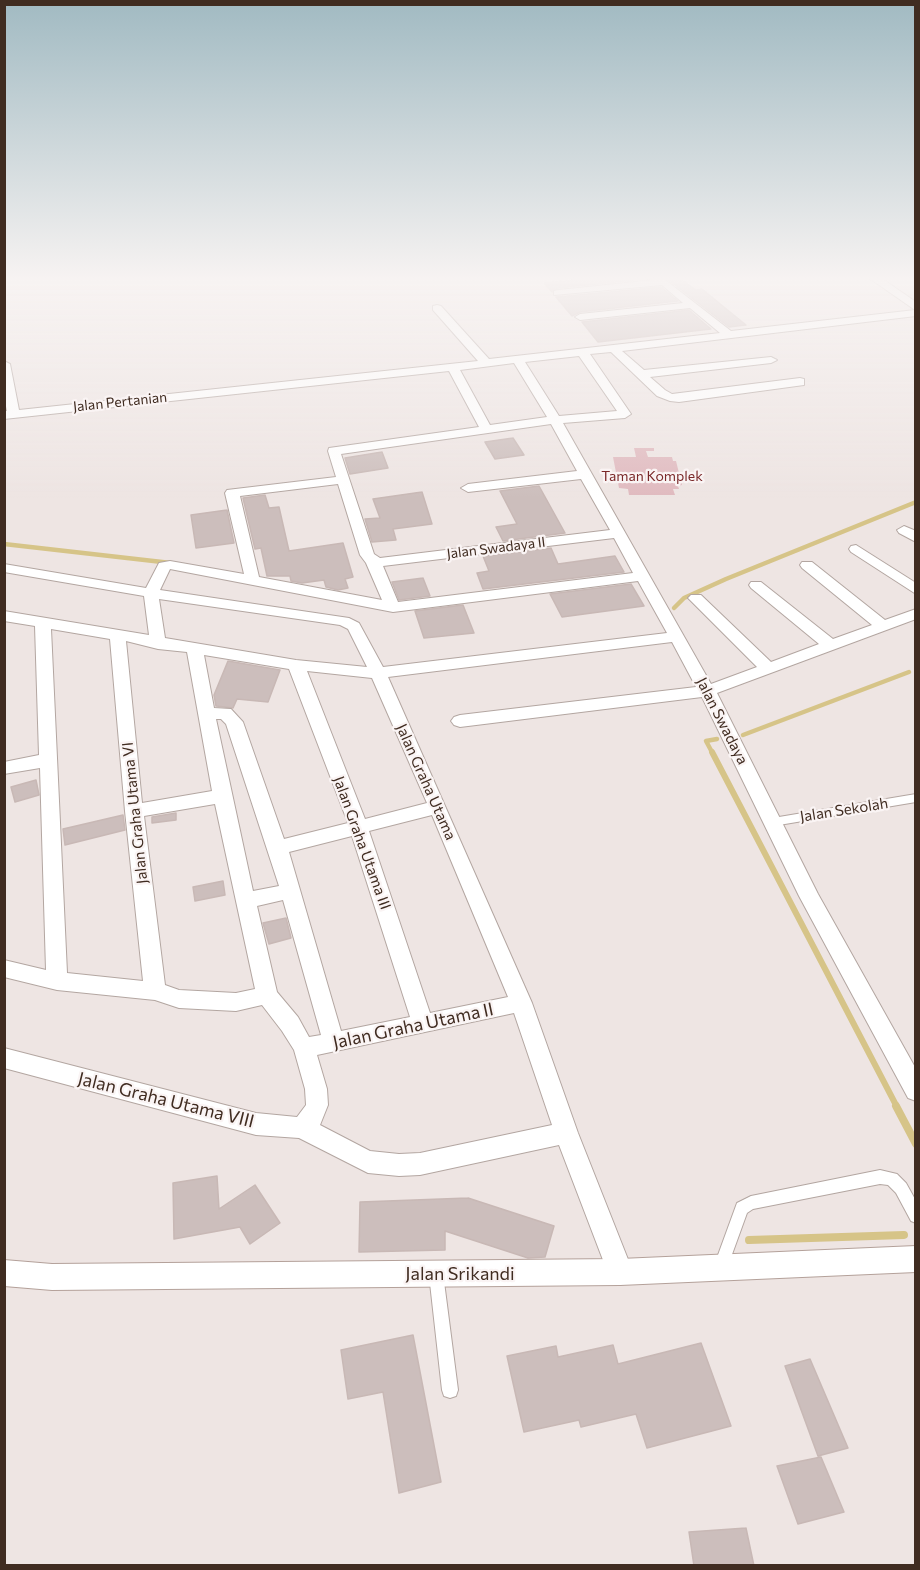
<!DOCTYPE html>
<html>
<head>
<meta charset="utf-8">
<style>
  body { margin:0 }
  #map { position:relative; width:920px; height:1570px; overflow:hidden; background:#eee5e3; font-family:Commissioner,sans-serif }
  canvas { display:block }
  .frame { position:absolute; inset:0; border:6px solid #402c21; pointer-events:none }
</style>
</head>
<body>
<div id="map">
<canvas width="920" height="1570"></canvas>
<div class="frame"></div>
</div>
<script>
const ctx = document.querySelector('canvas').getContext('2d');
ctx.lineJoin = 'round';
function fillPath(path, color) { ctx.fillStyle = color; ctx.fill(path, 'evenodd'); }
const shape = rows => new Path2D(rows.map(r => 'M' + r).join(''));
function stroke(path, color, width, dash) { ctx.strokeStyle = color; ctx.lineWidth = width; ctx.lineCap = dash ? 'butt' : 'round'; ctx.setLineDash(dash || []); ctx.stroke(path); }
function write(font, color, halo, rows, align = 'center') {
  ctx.font = font + ' Commissioner,sans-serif'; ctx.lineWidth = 4.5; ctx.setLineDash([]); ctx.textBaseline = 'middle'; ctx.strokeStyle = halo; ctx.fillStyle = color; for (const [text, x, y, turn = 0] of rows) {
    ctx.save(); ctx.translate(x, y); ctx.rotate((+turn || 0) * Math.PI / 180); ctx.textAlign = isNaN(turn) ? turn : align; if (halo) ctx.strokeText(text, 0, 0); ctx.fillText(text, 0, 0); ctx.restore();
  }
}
fillPath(shape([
  [634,448,654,448,654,451,646,451,648,457,672,457,673,461,676,461,682,485,678,486,679,489,673,489,675,495,629,495,628,489,619,488,613,457,636,457]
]), '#e0babf');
stroke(shape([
  [4,544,171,563],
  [674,608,684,598,726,579,916,502],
  [743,735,909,672],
  [713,754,706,741,717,739]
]), '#d6c488', 4.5);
stroke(shape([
  [712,752,897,1107]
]), '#d6c488', 6);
stroke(shape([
  [896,1106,916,1144],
  [749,1240,904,1235]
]), '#d6c488', 8);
const building = shape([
  [596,278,653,278,558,288,552,292,544,283,596,278],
  [666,278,679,278,696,290,702,289,746,325,729,327,666,278],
  [661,287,678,301,580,312,572,316,556,297,661,287],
  [689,310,711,329,598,342,582,322,689,310],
  [513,438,524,455,495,459,485,442,513,438],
  [382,452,388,468,350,474,345,458,382,452],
  [539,486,565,533,503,541,496,527,517,524,500,491,539,486],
  [422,492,432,524,393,529,396,540,372,542,365,519,380,518,373,499,422,492],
  [265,495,269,508,279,507,289,551,343,543,353,577,345,579,348,588,338,590,326,587,324,580,302,583,291,581,290,576,267,576,261,548,255,549,243,498,265,495],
  [227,510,234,543,196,548,191,515,227,510],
  [551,548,558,564,615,556,624,572,483,589,477,573,489,571,483,556,551,548],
  [423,578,430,596,399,600,392,582,423,578],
  [631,584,644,606,562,617,550,594,631,584],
  [463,605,474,633,424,638,415,611,463,605],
  [228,661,280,670,268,702,237,699,233,708,216,706,214,695,228,661],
  [36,780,39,795,15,802,11,787,36,780],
  [176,813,176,820,152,823,152,817,176,813],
  [123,815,125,830,65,845,63,829,123,815],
  [223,881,225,895,195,901,193,887,223,881],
  [286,918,291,938,269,944,263,923,286,918],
  [217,1176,219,1209,255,1185,280,1223,250,1244,240,1227,174,1239,173,1183,217,1176],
  [468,1198,554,1226,545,1257,528,1258,445,1231,445,1250,359,1252,360,1202,468,1198],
  [413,1335,441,1482,399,1493,383,1392,348,1399,341,1350,413,1335],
  [701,1343,731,1426,647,1448,636,1414,581,1427,579,1420,524,1432,507,1356,556,1346,558,1357,613,1345,618,1364,701,1343],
  [810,1359,848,1448,818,1456,785,1366,810,1359],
  [821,1457,844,1512,798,1524,777,1466,821,1457],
  [746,1528,754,1566,694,1566,689,1532,746,1528]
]);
fillPath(building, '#ccbebc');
stroke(building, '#c8b8b5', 1.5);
const lane = shape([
  [916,794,916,802,773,826,769,825,768,822,769,819,773,818,916,794],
  [880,1170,897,1174,906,1183,916,1201,916,1223,911,1221,896,1193,888,1185,880,1184,753,1209,747,1213,726,1271,721,1273,716,1271,714,1266,737,1203,751,1196,880,1170],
  [436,1267,441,1269,443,1274,458,1390,456,1396,450,1398,444,1396,442,1390,429,1274,431,1269,436,1267]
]);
const street = shape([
  [869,278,881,278,916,302,916,316,622,351,644,370,771,357,777,360,771,363,650,377,665,390,672,394,800,378,804,379,804,385,679,402,670,401,657,396,611,352,590,354,631,414,625,418,563,423,711,684,757,667,688,598,691,595,701,595,771,662,819,644,751,588,749,585,751,582,761,582,833,639,872,625,802,568,800,565,802,562,812,562,885,620,916,609,916,619,717,693,818,894,916,1069,916,1101,908,1098,799,896,702,697,460,727,454,725,451,721,454,717,460,715,696,687,672,642,388,677,532,1003,578,1133,633,1272,629,1281,620,1285,611,1281,559,1145,420,1175,399,1176,368,1173,299,1138,256,1135,4,1068,4,1048,256,1113,297,1117,306,1105,305,1089,294,1050,282,1031,262,1005,236,1011,179,1008,155,1000,57,990,4,977,4,960,46,970,40,768,4,774,4,762,39,755,35,626,4,621,4,611,149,635,144,596,4,572,4,564,146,588,159,563,170,561,244,574,225,493,227,490,336,477,328,451,329,448,479,427,449,371,4,419,4,411,7,411,4,397,4,361,10,364,19,410,478,361,433,310,433,306,437,305,441,306,489,359,720,333,690,308,580,320,575,317,580,314,683,303,662,285,554,295,554,291,558,290,664,279,731,331,915,310,869,278],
  [579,356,617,411,559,416,525,362,579,356],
  [514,363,547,417,490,425,460,370,514,363],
  [551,424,577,471,468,484,461,488,468,492,581,479,610,530,380,558,374,554,341,454,551,424],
  [338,484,360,555,366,563,382,600,259,577,240,496,338,484],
  [614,538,633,573,398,602,383,566,614,538],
  [170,569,393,612,638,581,667,633,383,667,359,623,349,618,160,590,170,569],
  [159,599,340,625,348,629,367,667,296,660,165,638,159,599],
  [51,629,110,639,125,811,143,981,67,973,51,629],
  [126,641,158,649,187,652,212,791,142,803,126,641],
  [204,655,289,669,348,823,284,839,243,722,231,709,214,708,204,655],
  [307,671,372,678,427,803,365,819,307,671],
  [216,719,221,719,226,724,279,886,253,891,216,719],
  [215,804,255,989,236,993,179,990,165,985,144,816,215,804],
  [432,815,508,997,430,1013,369,831,432,815],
  [352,836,410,1017,341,1031,289,852,352,836],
  [283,900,321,1035,309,1037,298,1017,277,992,257,906,283,900],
  [514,1013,552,1125,420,1153,399,1154,370,1151,320,1125,328,1105,327,1089,317,1055,514,1013],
  [904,526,916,531,916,542,899,533,897,530,904,526],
  [856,545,916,583,916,594,851,552,849,549,851,546,856,545]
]);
const secondary = shape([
  [916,1246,916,1272,620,1285,52,1290,4,1286,4,1260,52,1264,620,1259,916,1246]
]);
stroke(lane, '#b3a6a1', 2);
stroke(street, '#b3a6a1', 2);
stroke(secondary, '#b4a19a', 2);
fillPath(lane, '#fff');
fillPath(street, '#fff');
fillPath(secondary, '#fff');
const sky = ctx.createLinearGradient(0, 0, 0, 498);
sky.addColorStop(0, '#a1bac2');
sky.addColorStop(0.56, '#f7f3f2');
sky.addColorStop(1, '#f7f3f200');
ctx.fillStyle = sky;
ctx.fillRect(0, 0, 920, 498);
write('14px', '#402c21', '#faf4f4', [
  ["Jalan Pertanian",120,402,-6],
  ["Jalan Swadaya II",496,548,-7]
]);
write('14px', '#7a2829', '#faf4f4', [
  ["Taman Komplek",652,476]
]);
write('15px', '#402c21', '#faf4f4', [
  ["Jalan Swadaya",722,721,63],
  ["Jalan Graha Utama",426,782,66],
  ["Jalan Sekolah",844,810,-9],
  ["Jalan Graha Utama VI",135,813,-96],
  ["Jalan Graha Utama III",362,843,70]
]);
write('18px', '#402c21', '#faf4f4', [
  ["Jalan Graha Utama II",413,1026,-12],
  ["Jalan Graha Utama VIII",166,1100,14],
  ["Jalan Srikandi",460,1274]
]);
</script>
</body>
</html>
